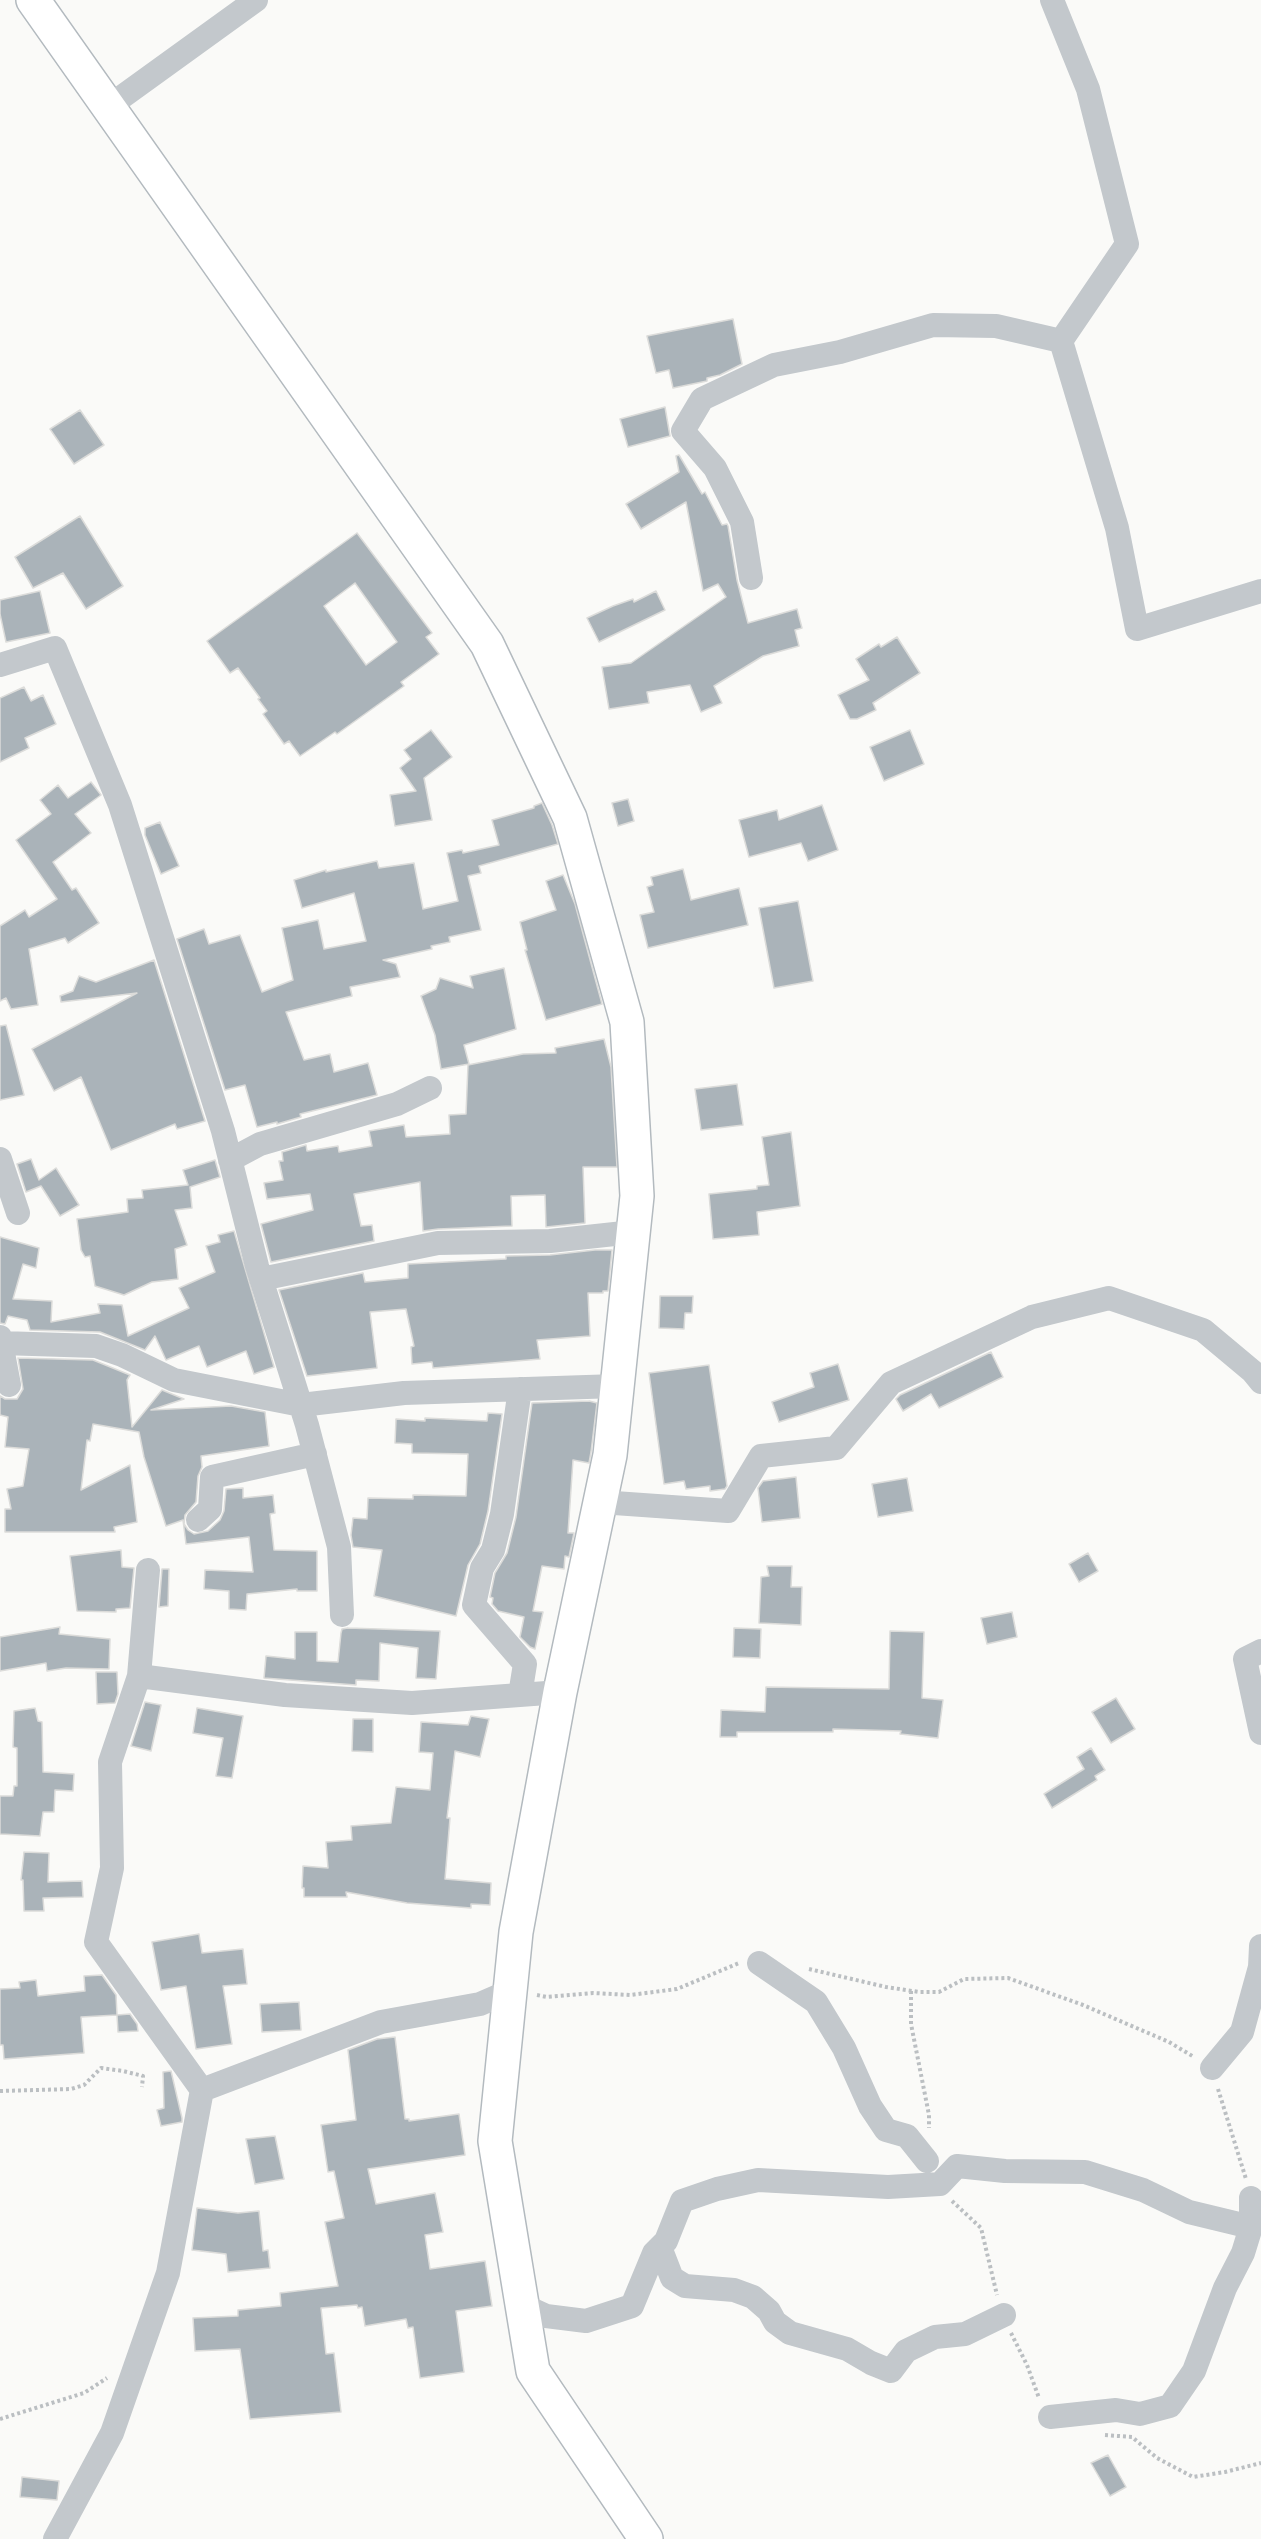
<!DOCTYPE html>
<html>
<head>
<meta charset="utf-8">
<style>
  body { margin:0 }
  canvas { display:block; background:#fafaf8 }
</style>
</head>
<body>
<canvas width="1261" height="2539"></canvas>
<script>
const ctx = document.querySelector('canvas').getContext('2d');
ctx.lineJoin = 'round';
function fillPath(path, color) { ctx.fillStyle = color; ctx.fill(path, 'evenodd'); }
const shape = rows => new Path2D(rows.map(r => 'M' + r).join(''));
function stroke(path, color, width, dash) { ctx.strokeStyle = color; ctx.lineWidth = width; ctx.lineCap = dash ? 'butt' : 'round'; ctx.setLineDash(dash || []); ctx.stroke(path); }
const building = shape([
  [733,319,742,364,720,375,707,378,707,381,673,388,669,370,656,373,647,336,733,319],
  [665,407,670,436,628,447,620,419,665,407],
  [80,410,104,445,74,464,50,429,80,410],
  [679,455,702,494,705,492,722,525,727,524,728,526,737,580,748,623,797,609,802,628,795,630,799,646,763,656,714,686,722,703,701,712,690,685,647,692,649,703,609,709,602,667,631,663,726,597,718,584,703,591,686,502,641,529,626,504,679,472,676,456,679,455],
  [80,516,123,586,86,609,63,573,33,588,15,557,80,516],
  [357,533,432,633,426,637,439,654,401,682,404,686,337,734,335,732,300,756,289,741,284,744,263,714,267,711,258,699,260,698,238,668,230,673,207,641,357,533],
  [355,583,397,642,366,665,324,606,355,583],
  [40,591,50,633,6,642,0,614,0,600,40,591],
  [656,591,665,610,599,642,587,618,613,606,633,599,634,602,656,591],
  [897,637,920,673,873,703,876,710,857,719,850,719,838,695,869,680,856,659,879,644,881,647,897,637],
  [24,687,31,701,43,695,56,724,25,738,29,748,0,762,0,698,24,687],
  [431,730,452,757,424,778,432,820,395,826,390,795,416,791,400,768,411,759,404,750,431,730],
  [910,730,924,764,884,781,870,747,910,730],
  [91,782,101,795,75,814,91,833,53,862,72,890,76,888,99,923,68,943,65,938,29,949,38,1005,11,1009,6,998,0,1001,0,926,25,910,29,917,57,899,16,840,51,814,40,800,58,785,68,798,91,782],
  [628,799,634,821,618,826,612,803,628,799],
  [542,803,552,825,558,844,479,866,481,873,468,876,481,930,449,937,450,942,431,946,432,949,383,960,396,964,400,977,350,987,352,996,286,1012,304,1060,330,1054,334,1072,368,1063,377,1095,300,1114,301,1117,277,1124,277,1122,257,1127,245,1085,225,1090,177,939,204,929,209,944,240,935,262,992,293,980,282,928,318,920,324,949,366,941,354,893,302,908,294,880,326,870,326,872,377,861,379,868,414,863,423,909,458,901,447,853,462,850,463,853,499,845,492,820,534,808,534,806,542,803],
  [822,805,838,850,808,861,801,843,749,857,739,820,777,810,779,820,822,805],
  [160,822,179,866,161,874,145,835,145,828,160,822],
  [683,869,691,900,739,888,748,925,648,948,640,915,654,912,647,887,653,885,651,877,683,869],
  [563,875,575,904,602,1004,546,1020,525,950,527,950,520,922,556,910,546,881,563,875],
  [798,901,813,981,774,988,759,908,798,901],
  [154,960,205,1121,177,1129,175,1124,111,1150,81,1077,54,1091,32,1049,137,993,61,1002,60,996,73,991,79,976,96,982,154,960],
  [504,968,516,1029,464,1045,469,1064,441,1069,435,1035,421,996,436,989,440,978,473,988,470,976,504,968],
  [6,1025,24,1095,0,1100,0,1026,6,1025],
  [604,1039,611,1067,617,1167,583,1167,585,1223,546,1227,545,1195,511,1196,512,1226,438,1229,423,1231,420,1182,354,1194,361,1226,372,1225,374,1241,271,1262,261,1224,313,1210,310,1194,267,1199,264,1183,283,1180,279,1161,283,1161,282,1152,306,1145,307,1151,338,1146,339,1152,372,1146,369,1131,404,1125,406,1137,450,1134,449,1115,466,1114,468,1065,523,1054,556,1053,555,1048,604,1039],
  [737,1084,743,1125,701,1130,695,1089,737,1084],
  [791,1132,800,1206,757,1212,759,1235,713,1239,709,1194,757,1189,757,1186,769,1185,762,1137,791,1132],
  [31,1159,39,1180,56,1168,79,1205,60,1216,41,1186,26,1192,17,1164,31,1159],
  [215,1160,220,1177,190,1187,192,1208,175,1210,187,1245,175,1249,178,1279,152,1282,124,1295,95,1286,90,1256,85,1257,81,1250,77,1219,128,1212,127,1199,143,1198,142,1190,188,1185,183,1170,215,1160],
  [234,1231,274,1367,254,1374,246,1351,207,1367,199,1346,166,1360,155,1336,145,1350,100,1332,30,1330,27,1320,8,1316,5,1324,0,1323,0,1237,39,1248,36,1268,23,1264,13,1299,52,1301,51,1322,100,1313,98,1304,122,1305,128,1336,189,1308,179,1288,215,1272,206,1246,220,1242,218,1235,234,1231],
  [595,1250,612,1250,608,1291,603,1291,603,1293,588,1293,590,1336,537,1340,540,1359,433,1368,432,1362,412,1364,411,1347,414,1346,406,1309,370,1312,377,1368,307,1376,279,1290,363,1273,365,1282,408,1278,408,1264,506,1259,506,1256,550,1255,595,1250],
  [660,1296,693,1296,692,1313,685,1313,684,1329,659,1328,660,1296],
  [991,1352,1003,1377,939,1408,931,1394,903,1411,896,1399,900,1395,991,1352],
  [18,1358,93,1360,130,1375,127,1380,132,1427,162,1390,184,1399,151,1410,231,1406,265,1412,269,1446,201,1456,202,1467,198,1476,196,1502,185,1515,184,1524,188,1530,194,1534,208,1531,220,1520,224,1511,226,1489,243,1488,243,1498,273,1495,275,1513,270,1514,274,1550,317,1551,317,1591,297,1591,297,1589,247,1594,246,1610,229,1609,229,1591,204,1589,205,1570,253,1572,249,1537,186,1544,183,1520,166,1526,144,1457,139,1432,93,1424,90,1441,87,1440,81,1490,130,1465,137,1522,114,1527,115,1532,5,1532,5,1509,11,1509,7,1489,23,1486,29,1449,5,1447,8,1417,0,1415,0,1396,5,1399,17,1399,23,1389,18,1358],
  [838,1364,849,1400,779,1422,772,1402,814,1387,810,1373,838,1364],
  [709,1365,727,1486,725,1489,710,1491,710,1486,686,1489,684,1481,664,1484,649,1373,709,1365],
  [589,1401,597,1403,591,1452,589,1463,573,1460,568,1533,574,1533,569,1557,565,1556,564,1569,542,1566,533,1611,543,1612,535,1649,530,1647,520,1637,524,1617,498,1611,492,1604,493,1598,490,1597,495,1573,507,1553,516,1517,532,1403,589,1401],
  [488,1413,502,1414,488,1511,480,1544,468,1565,456,1616,374,1596,382,1550,353,1547,351,1535,353,1518,367,1519,368,1498,413,1499,413,1495,466,1496,468,1454,412,1453,412,1444,395,1443,396,1419,425,1421,425,1418,487,1421,488,1413],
  [796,1477,800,1518,762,1522,758,1488,763,1481,796,1477],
  [907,1478,913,1511,878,1517,872,1484,907,1478],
  [121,1550,122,1567,134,1568,130,1608,116,1609,116,1612,77,1611,70,1556,121,1550],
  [1088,1553,1098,1571,1079,1582,1069,1564,1088,1553],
  [767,1566,792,1566,791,1587,802,1587,801,1625,759,1623,761,1577,769,1576,767,1566],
  [162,1569,169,1569,168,1606,159,1607,162,1569],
  [1012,1612,1017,1637,987,1644,981,1618,1012,1612],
  [60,1627,59,1634,110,1639,109,1669,66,1668,47,1671,46,1663,0,1671,0,1637,60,1627],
  [348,1628,440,1631,436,1679,416,1678,418,1648,380,1643,379,1681,356,1680,356,1685,264,1678,266,1656,295,1659,295,1632,317,1632,317,1661,338,1662,341,1633,342,1629,348,1628],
  [734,1628,761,1629,760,1658,733,1657,734,1628],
  [890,1631,924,1632,922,1698,943,1700,938,1738,900,1734,901,1731,833,1729,833,1732,737,1732,737,1737,720,1737,721,1710,765,1712,766,1687,889,1689,890,1631],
  [96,1672,117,1672,118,1694,115,1703,97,1704,96,1672],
  [1116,1698,1135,1729,1111,1743,1092,1712,1116,1698],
  [145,1702,161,1705,151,1751,131,1746,145,1702],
  [35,1708,38,1721,42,1722,43,1772,74,1774,73,1791,55,1790,54,1812,43,1812,40,1836,0,1834,0,1796,13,1796,14,1786,17,1786,17,1748,13,1747,14,1711,35,1708],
  [197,1708,243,1716,232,1778,216,1776,223,1738,193,1733,197,1708],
  [471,1716,489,1719,480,1757,455,1751,447,1818,450,1818,445,1879,491,1883,490,1905,471,1904,471,1908,407,1903,346,1892,347,1897,304,1897,304,1888,302,1888,303,1866,328,1868,326,1842,352,1840,351,1826,391,1823,396,1787,430,1790,433,1753,419,1752,421,1722,468,1725,471,1716],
  [353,1719,373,1719,373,1752,352,1751,353,1719],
  [1091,1748,1105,1770,1095,1776,1097,1780,1052,1808,1044,1794,1084,1769,1077,1757,1091,1748],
  [24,1852,49,1853,48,1882,82,1881,83,1897,43,1898,44,1911,24,1911,23,1880,21,1880,24,1852],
  [199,1934,202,1953,243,1949,247,1984,223,1986,232,2044,196,2049,186,1986,161,1990,152,1942,199,1934],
  [102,1975,116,1995,117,2015,81,2017,84,2053,4,2059,3,2045,0,2045,0,1989,20,1988,19,1982,36,1980,38,1996,85,1991,84,1976,102,1975],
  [299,2002,301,2030,262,2032,260,2004,299,2002],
  [130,2014,137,2024,138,2031,118,2032,117,2015,130,2014],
  [395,2037,405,2119,409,2119,409,2121,459,2114,465,2155,368,2169,376,2204,435,2193,443,2232,425,2235,430,2269,485,2261,492,2306,456,2311,464,2372,420,2378,413,2327,408,2328,406,2319,365,2326,362,2307,358,2308,357,2305,321,2308,326,2354,334,2353,341,2412,250,2419,240,2349,195,2351,193,2318,238,2316,238,2310,281,2306,280,2293,338,2286,325,2222,344,2218,334,2171,328,2172,321,2125,356,2120,348,2050,377,2039,395,2037],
  [171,2071,182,2118,182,2122,161,2126,157,2110,164,2108,163,2072,171,2071],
  [275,2136,284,2179,255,2184,246,2139,275,2136],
  [197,2208,238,2213,259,2211,263,2251,268,2250,270,2268,228,2272,226,2254,192,2250,197,2208],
  [1108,2455,1126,2487,1110,2496,1091,2463,1108,2455],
  [22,2477,59,2481,57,2500,20,2497,22,2477]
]);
fillPath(building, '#aab3b9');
stroke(building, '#dcdcda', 1.5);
const secondary = shape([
  [33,0,487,644,570,818,627,1022,637,1196,610,1455,560,1692,516,1932,495,2141,533,2371,646,2539]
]);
stroke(secondary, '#b3babf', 36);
stroke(shape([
  [809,1969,886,1987,919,1992,939,1992,964,1979,1008,1978,1083,2005,1169,2042,1194,2057],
  [911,1991,911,2024,929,2115,929,2128],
  [537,1995,547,1997,593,1993,630,1995,677,1989,739,1963],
  [1218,2089,1246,2179],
  [0,2091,71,2089,84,2085,101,2068,123,2071,143,2076,142,2087],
  [952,2201,981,2228,997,2295],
  [1011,2333,1027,2365,1039,2398],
  [0,2419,84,2393,107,2378],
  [1105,2435,1132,2437,1157,2458,1193,2477,1225,2472,1261,2463]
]), '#bbbfc2', 4, [3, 3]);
stroke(shape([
  [1052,0,1088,89,1127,244,1061,341],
  [108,107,256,0],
  [751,578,742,522,715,468,683,431,702,399,774,365,840,352,933,325,996,326,1061,341,1117,528,1137,629,1261,591],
  [0,665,55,648,120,805,223,1131,257,1266,307,1425,339,1547,342,1615],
  [0,1159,18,1213],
  [230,1160,260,1144,397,1104,430,1088],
  [261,1279,438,1243,550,1241,633,1232],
  [0,1337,9,1385],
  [1,1343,96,1346,122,1355,174,1380,301,1405,404,1393,617,1386],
  [600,1502,728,1511,761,1456,836,1448,891,1383,1032,1317,1109,1298,1203,1330,1252,1371,1261,1382],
  [198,1520,210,1509,212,1477,315,1454],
  [1261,1651,1245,1659,1261,1733],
  [139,1676,285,1695,412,1703,560,1692],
  [520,1695,525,1664,474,1605,482,1568,493,1550,502,1514,520,1389],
  [759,1963,816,2002,844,2048,870,2106,886,2130,907,2136,927,2161],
  [1212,2068,1242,2032,1260,1967,1261,1946],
  [202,2090,381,2022,480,2004,510,1991],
  [660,2247,672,2278,685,2286,734,2290,753,2297,769,2311,775,2322,790,2333,847,2349,871,2363,891,2371,906,2351,935,2337,965,2334,1004,2315],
  [522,2305,546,2316,586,2321,632,2306,654,2253,666,2241,682,2201,717,2189,758,2180,888,2187,940,2184,957,2166,1005,2171,1085,2172,1143,2190,1189,2212,1251,2227],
  [1050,2417,1116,2410,1140,2414,1170,2406,1194,2371,1225,2288,1243,2253,1251,2227,1251,2198],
  [55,2539,112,2433,168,2273,202,2090,96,1942,112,1868,110,1762,139,1676,148,1570]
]), '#c3c8cc', 24);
stroke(secondary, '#fff', 33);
</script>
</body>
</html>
